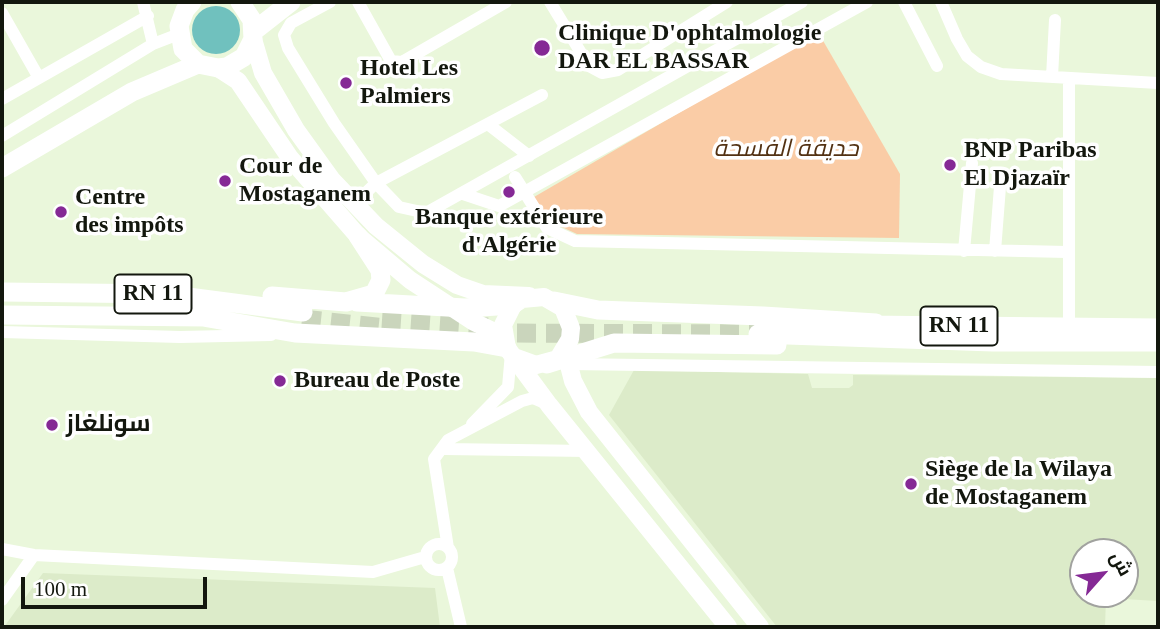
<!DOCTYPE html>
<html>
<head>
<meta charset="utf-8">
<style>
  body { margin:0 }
  #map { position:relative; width:1160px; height:629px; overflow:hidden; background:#eaf7db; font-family:"Times New Roman",Cairo,serif }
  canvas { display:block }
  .frame { position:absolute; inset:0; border:4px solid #13170e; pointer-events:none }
  .north { position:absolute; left:1069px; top:538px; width:70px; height:70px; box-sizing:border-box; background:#fff; border:2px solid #a1a29f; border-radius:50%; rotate:62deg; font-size:19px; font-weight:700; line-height:28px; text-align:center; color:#13170e }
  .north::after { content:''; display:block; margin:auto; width:24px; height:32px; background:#852995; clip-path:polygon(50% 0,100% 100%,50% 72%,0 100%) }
  .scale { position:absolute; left:21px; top:577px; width:186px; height:32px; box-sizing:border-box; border:4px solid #13170e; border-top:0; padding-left:9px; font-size:21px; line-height:24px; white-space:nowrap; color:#13170e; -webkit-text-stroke:5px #fff; paint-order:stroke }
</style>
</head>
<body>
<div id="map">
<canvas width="1160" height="629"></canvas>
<div class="frame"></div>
<div class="north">ش</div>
<div class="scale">100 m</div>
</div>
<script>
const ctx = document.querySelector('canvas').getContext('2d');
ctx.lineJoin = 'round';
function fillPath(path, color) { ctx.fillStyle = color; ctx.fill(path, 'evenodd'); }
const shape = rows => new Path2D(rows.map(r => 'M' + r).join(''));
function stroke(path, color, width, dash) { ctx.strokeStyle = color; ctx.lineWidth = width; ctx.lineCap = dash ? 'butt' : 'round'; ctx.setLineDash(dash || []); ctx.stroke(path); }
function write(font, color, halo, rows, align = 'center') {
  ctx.font = font + ' "Times New Roman",Cairo,serif'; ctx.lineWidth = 7; ctx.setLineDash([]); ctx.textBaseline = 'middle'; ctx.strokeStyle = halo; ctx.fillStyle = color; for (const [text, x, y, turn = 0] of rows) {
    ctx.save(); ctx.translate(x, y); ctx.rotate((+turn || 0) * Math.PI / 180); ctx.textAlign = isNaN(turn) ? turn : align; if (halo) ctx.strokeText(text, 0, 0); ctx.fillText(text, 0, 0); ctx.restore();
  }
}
fillPath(shape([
  [634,370,808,374,812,388,849,388,853,385,853,375,1158,378,1158,601,1106,598,1105,627,1108,627,777,627,609,415],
  [1083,552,1125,552,1125,594,1083,594],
  [43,573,435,588,440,627,4,627]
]), '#dcebc9');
fillPath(shape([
  [818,32,900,174,899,238,577,234,551,222,534,197]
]), '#facca6');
fillPath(shape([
  '192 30a24 24 0 1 1 48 0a24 24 0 1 1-48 0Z'
]), '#70c1be');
stroke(shape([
  [302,319,395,329],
  [382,320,489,327],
  [488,333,758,334]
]), '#cad5bc', 19, [19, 10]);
stroke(shape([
  [143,2,153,44],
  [330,2,291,23,284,35,288,48,334,123,376,183,542,95],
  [358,2,391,61,402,62,506,2],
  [550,2,589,66,602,73,618,70,727,2],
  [904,2,937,66],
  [941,2,957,39,967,56,981,67,1001,74,1158,83],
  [2,13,39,78],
  [1052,77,1055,20],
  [2,99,148,16],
  [489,125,529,156],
  [2,136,153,44,179,34],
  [515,177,547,228,575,241,1067,252],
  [463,194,499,206,867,2],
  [354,204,376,183,399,207,426,213,802,2],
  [964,251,972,163],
  [995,251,1001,174],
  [1069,329,1069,79],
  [2,332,180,337,271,335],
  [568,364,1158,372],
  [472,424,508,387,511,353],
  [445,449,588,451],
  '426 557a13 13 0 1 1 26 0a13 13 0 1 1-26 0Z',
  [448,548,434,459,448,440,522,401,533,398,547,404],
  [2,549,34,555,373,572,425,557],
  [447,568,461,627],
  [2,600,34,555]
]), '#fff', 12);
stroke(shape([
  [253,39,263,73,296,130,332,180,376,226,423,264,457,285,483,294,529,296],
  [218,68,238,81,290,158,358,236,410,280,474,322,503,336],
  [565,350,573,381,589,412,760,627],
  [514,357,536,365,558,359,570,339,571,328,563,308,544,297,522,299,513,305,503,325,507,348,549,405,728,627]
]), '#fff', 18);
stroke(shape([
  [192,2,185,10,179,26,183,49,198,64,218,68,227,67,244,57,253,39,252,20,240,2],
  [254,31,291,2],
  [2,168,132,92,198,64]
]), '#fff', 19);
stroke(shape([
  [2,292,165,294,303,312],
  [272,296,346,302,374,294,381,280,380,270,358,236],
  [554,301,598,310,763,316,876,323],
  [357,302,465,308,513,305],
  [2,315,207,317],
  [197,316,295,333,474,342,507,348],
  [865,325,1158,328],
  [758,334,993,342,1158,342],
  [547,364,614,343,777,345]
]), '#fff', 19);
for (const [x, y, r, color] of [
  [542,48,9,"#852995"],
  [346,83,7,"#852995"],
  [950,165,7,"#852995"],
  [225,181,7,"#852995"],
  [509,192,7,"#852995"],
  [61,212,7,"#852995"],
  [280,381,7,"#852995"],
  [52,425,7,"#852995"],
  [911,484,7,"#852995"]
]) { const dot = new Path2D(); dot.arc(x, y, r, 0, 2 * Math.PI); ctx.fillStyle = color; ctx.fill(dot); stroke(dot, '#fff', 2.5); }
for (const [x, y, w] of [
  [153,294,77],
  [959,326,77]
]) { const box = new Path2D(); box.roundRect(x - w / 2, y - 19.5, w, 39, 5); ctx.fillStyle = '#fff'; ctx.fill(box); stroke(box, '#13170e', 2); }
write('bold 23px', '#13170e', null, [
  ["RN 11",153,294],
  ["RN 11",959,326]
]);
write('bold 24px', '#13170e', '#fff', [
  ["Clinique D'ophtalmologie",558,34],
  ["DAR EL BASSAR",558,62],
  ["Hotel Les",360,69],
  ["Palmiers",360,97],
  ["BNP Paribas",964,151],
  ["El Djazaïr",964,179],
  ["Cour de",239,167],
  ["Mostaganem",239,195],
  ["Centre",75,198],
  ["des impôts",75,226],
  ["Banque extérieure",509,218,"center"],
  ["d'Algérie",509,246,"center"],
  ["Bureau de Poste",294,381],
  ["سونلغاز",66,425],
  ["Siège de la Wilaya",925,470],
  ["de Mostaganem",925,498]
], 'left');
write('italic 24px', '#533213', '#fff', [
  ["حديقة الفسحة",786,150]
]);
</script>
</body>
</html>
